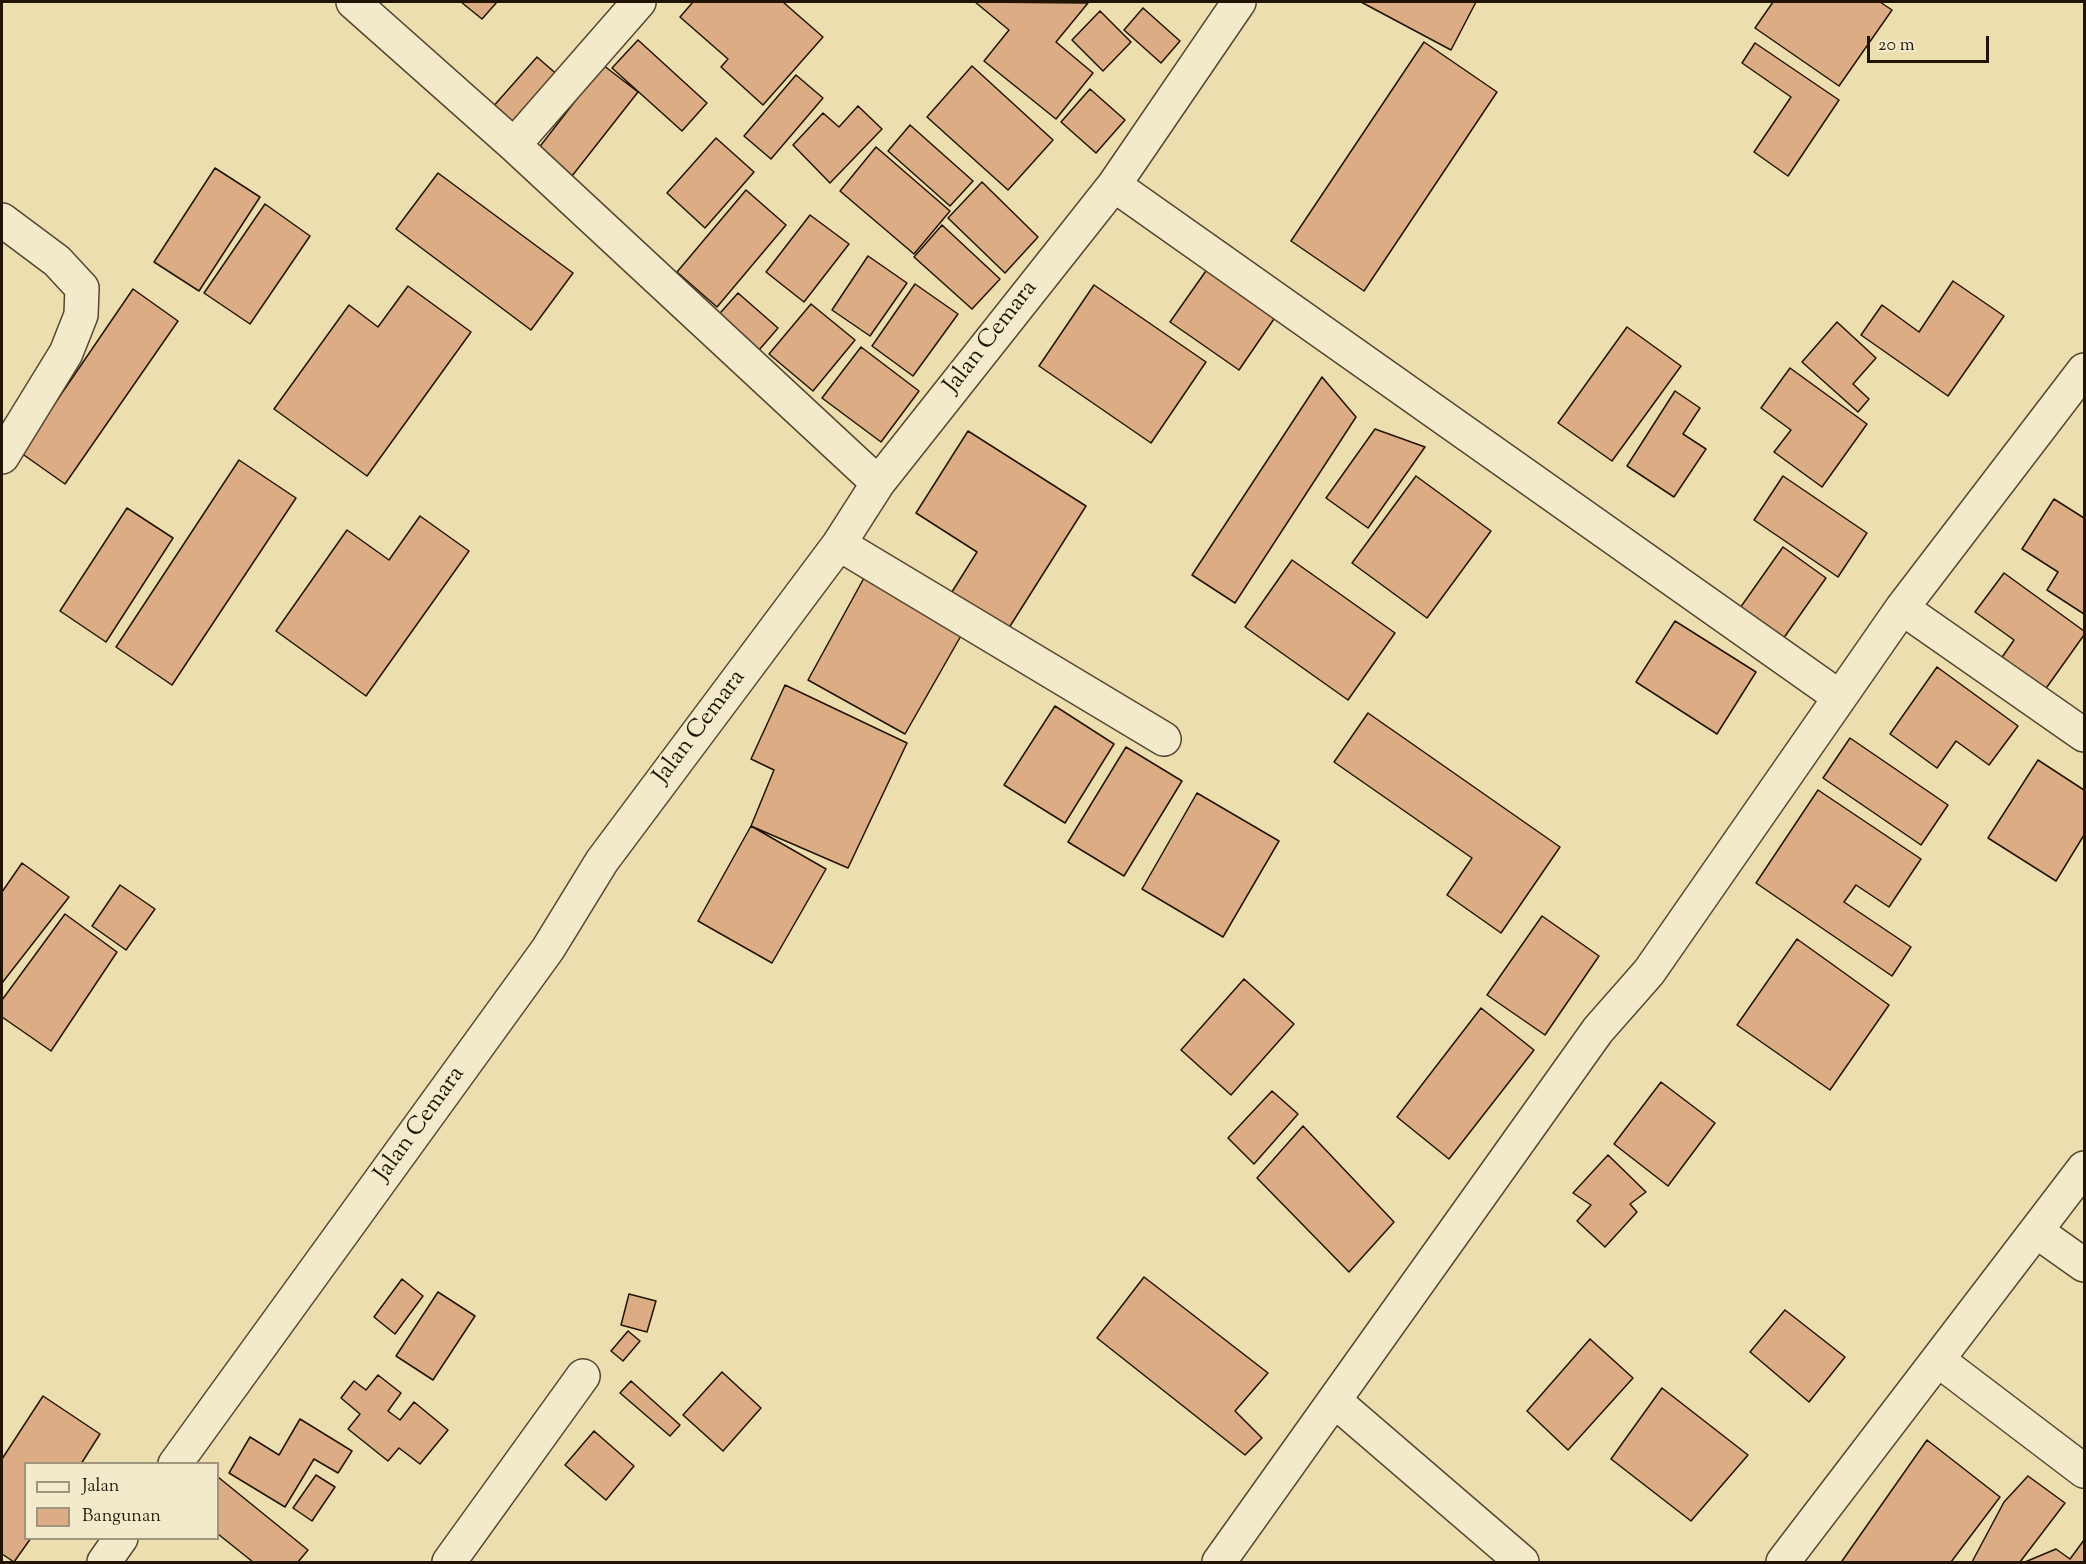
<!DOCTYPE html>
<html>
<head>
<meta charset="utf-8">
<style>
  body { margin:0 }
  #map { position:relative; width:2086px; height:1564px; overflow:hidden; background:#eddeb0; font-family:"Sorts Mill Goudy",serif }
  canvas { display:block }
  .frame { position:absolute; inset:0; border:3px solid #221405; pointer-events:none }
  .legend { position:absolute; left:24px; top:1462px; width:195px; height:78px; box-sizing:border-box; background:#f3eacc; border:2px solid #9f947c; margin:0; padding:8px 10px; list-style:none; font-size:18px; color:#221405 }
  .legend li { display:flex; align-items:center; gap:12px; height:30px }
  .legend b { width:30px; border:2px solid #9f947c }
  .scale { position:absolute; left:1867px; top:36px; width:122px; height:27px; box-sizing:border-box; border:3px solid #221405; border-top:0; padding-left:8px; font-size:18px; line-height:21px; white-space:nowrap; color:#221405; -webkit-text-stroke:4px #f3eacc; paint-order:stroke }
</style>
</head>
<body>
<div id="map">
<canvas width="2086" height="1564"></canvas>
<div class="frame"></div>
<ul class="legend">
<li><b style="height:8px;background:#f3eacc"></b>Jalan</li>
<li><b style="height:16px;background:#dcac85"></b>Bangunan</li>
</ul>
<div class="scale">20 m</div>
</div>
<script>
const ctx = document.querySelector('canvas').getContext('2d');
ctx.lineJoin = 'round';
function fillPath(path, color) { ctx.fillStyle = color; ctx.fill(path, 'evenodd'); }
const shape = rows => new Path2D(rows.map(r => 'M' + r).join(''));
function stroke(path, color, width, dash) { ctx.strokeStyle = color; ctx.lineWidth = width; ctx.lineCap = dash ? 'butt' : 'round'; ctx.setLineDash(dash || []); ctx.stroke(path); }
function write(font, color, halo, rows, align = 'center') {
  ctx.font = font + ' "Sorts Mill Goudy",serif'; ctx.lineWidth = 4.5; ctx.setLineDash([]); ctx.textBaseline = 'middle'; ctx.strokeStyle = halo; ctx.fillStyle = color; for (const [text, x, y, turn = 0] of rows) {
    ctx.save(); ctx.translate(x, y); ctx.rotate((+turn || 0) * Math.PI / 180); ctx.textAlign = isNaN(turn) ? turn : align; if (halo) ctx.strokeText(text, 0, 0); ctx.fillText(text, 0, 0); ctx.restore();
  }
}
const building = shape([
  [461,2,497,2,482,19,461,2],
  [693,2,783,2,823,37,763,105,721,67,728,59,680,17,693,2],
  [975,2,1088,3,1056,42,1093,73,1056,119,984,61,1009,30,975,2],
  [1361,2,1476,2,1451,50,1361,2],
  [1773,2,1880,2,1892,10,1839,86,1755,28,1773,2],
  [1143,8,1180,41,1161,63,1124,30,1143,8],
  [1100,11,1131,42,1103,71,1072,40,1100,11],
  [638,40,707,103,682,131,612,68,638,40],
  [1424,42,1497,92,1364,291,1291,241,1424,42],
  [1755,43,1839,100,1788,176,1754,152,1791,97,1742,63,1755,43],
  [537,57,560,77,514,129,491,109,537,57],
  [603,65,638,92,572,176,538,149,603,65],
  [972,66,1053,140,1008,190,927,117,972,66],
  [796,75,823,98,771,159,744,136,796,75],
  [1090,89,1125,120,1096,153,1061,122,1090,89],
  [858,106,882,129,830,183,793,145,823,113,839,127,858,106],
  [910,125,973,181,950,206,888,151,910,125],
  [716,138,754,172,705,228,667,193,716,138],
  [876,147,950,211,914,254,840,191,876,147],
  [215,168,260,197,199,291,154,262,215,168],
  [438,173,573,273,531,330,396,229,438,173],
  [982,182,1038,237,1005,273,948,218,982,182],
  [746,190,786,225,717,307,677,272,746,190],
  [265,204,310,236,250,324,204,293,265,204],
  [810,215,849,244,804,302,766,272,810,215],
  [942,225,1000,279,972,309,914,257,942,225],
  [868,256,907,283,870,336,832,310,868,256],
  [1208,268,1276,316,1239,370,1170,322,1208,268],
  [1953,281,2004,316,1948,396,1861,335,1882,305,1919,332,1953,281],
  [915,284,958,314,913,376,872,346,915,284],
  [1094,285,1206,362,1151,443,1039,366,1094,285],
  [408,286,471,332,367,476,274,409,349,305,378,327,408,286],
  [133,289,178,321,65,484,21,453,133,289],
  [738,293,778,328,753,357,713,321,738,293],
  [811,304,855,340,813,391,769,354,811,304],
  [1837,322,1876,358,1853,384,1869,399,1858,412,1802,362,1837,322],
  [1627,327,1681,366,1612,461,1558,423,1627,327],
  [861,347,919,391,881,442,822,398,861,347],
  [1790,368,1867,424,1822,487,1774,452,1791,430,1761,408,1790,368],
  [1322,377,1356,417,1235,603,1192,575,1322,377],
  [1675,391,1700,408,1683,434,1706,449,1674,497,1627,466,1675,391],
  [1375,429,1425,447,1368,528,1326,498,1375,429],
  [968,431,1086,506,1007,631,950,595,977,552,916,513,968,431],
  [239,460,296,498,172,685,116,647,239,460],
  [1416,476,1491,531,1427,618,1352,563,1416,476],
  [1783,476,1867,533,1838,577,1754,520,1783,476],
  [2054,499,2084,518,2084,614,2047,590,2058,572,2022,549,2054,499],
  [127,508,173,538,106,642,60,611,127,508],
  [420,516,469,551,366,696,276,631,347,530,389,560,420,516],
  [1783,547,1826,578,1783,639,1740,608,1783,547],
  [1292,560,1395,633,1348,700,1245,627,1292,560],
  [2004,573,2084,631,2084,635,2042,694,1998,663,2014,640,1975,612,2004,573],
  [864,578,962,634,905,734,808,680,864,578],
  [1675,621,1756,672,1717,734,1636,682,1675,621],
  [1937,667,2018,726,1989,765,1956,741,1937,768,1890,734,1937,667],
  [785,685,907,743,848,868,751,826,774,770,751,759,785,685],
  [1055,706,1114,744,1065,823,1004,785,1055,706],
  [1368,713,1560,847,1501,933,1447,895,1472,858,1334,762,1368,713],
  [1850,738,1948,805,1921,845,1823,778,1850,738],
  [1126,747,1182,781,1124,876,1068,842,1126,747],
  [2038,760,2084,790,2084,835,2056,881,1988,838,2038,760],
  [1818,790,1921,859,1889,907,1856,885,1844,902,1911,947,1892,976,1756,883,1818,790],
  [1197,793,1279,841,1223,937,1142,889,1197,793],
  [751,826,826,869,772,963,698,921,751,826],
  [22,863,69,897,2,983,2,892,22,863],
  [120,885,155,909,126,950,92,926,120,885],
  [65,914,117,952,51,1051,2,1017,2,1000,65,914],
  [1542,916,1599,956,1545,1035,1487,995,1542,916],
  [1797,939,1889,1005,1830,1090,1737,1025,1797,939],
  [1244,979,1294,1024,1231,1095,1181,1050,1244,979],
  [1481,1008,1534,1050,1449,1159,1397,1117,1481,1008],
  [1661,1082,1715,1123,1668,1186,1614,1144,1661,1082],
  [1272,1091,1298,1114,1254,1164,1228,1138,1272,1091],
  [1303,1126,1394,1222,1349,1272,1257,1178,1303,1126],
  [1608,1155,1646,1192,1630,1204,1637,1212,1605,1247,1577,1221,1591,1205,1573,1193,1608,1155],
  [1144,1277,1268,1373,1235,1411,1262,1438,1245,1455,1097,1338,1144,1277],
  [402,1279,423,1296,395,1334,374,1317,402,1279],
  [438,1292,475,1316,433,1380,396,1356,438,1292],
  [629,1294,656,1301,647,1332,621,1325,629,1294],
  [1785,1310,1845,1357,1809,1402,1750,1352,1785,1310],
  [628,1331,640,1341,623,1361,611,1351,628,1331],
  [1590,1339,1633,1378,1568,1450,1527,1411,1590,1339],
  [722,1372,761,1408,723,1451,683,1415,722,1372],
  [378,1375,401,1393,388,1411,400,1420,414,1402,448,1430,420,1464,399,1448,388,1461,348,1429,360,1414,341,1398,354,1381,366,1390,378,1375],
  [631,1381,680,1425,670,1436,620,1393,631,1381],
  [1662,1388,1748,1455,1691,1521,1611,1459,1662,1388],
  [43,1396,100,1434,81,1464,26,1464,26,1538,31,1538,14,1562,2,1554,2,1459,43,1396],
  [300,1419,352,1451,338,1473,314,1459,285,1507,229,1473,250,1437,279,1455,300,1419],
  [594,1431,634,1466,606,1500,565,1465,594,1431],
  [1927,1440,2000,1497,1951,1562,1843,1562,1842,1561,1927,1440],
  [316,1475,335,1487,312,1521,293,1508,316,1475],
  [2028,1476,2065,1503,2020,1562,1972,1562,2004,1502,2028,1476],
  [218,1477,308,1550,298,1562,253,1562,218,1534,218,1477],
  [2084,1540,2084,1562,2025,1562,2056,1549,2070,1559,2084,1540]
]);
fillPath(building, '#dcac85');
stroke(building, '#221405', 1.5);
const minor = shape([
  [353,2,514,145,878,483],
  [514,145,639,2],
  [1114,185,1838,696],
  [2,220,57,261,82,288,81,315,66,353,2,457],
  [839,544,1164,739],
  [1902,608,2084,735],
  [2036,1231,2084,1265],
  [1938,1360,2084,1471],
  [1336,1402,1522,1562],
  [175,1464,548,949,602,861,839,544,878,483,1114,185,1239,2],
  [104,1562,121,1538],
  [449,1562,583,1376],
  [1219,1562,1598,1030,1649,972,1902,608,2084,370],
  [1783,1562,2084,1168]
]);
stroke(minor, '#554630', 36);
stroke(minor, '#f3eacc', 33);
write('24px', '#221405', '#f3eacc', [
  ["Jalan Cemara",992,338,-52],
  ["Jalan Cemara",701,728,-53],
  ["Jalan Cemara",421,1125,-54]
]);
</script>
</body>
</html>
